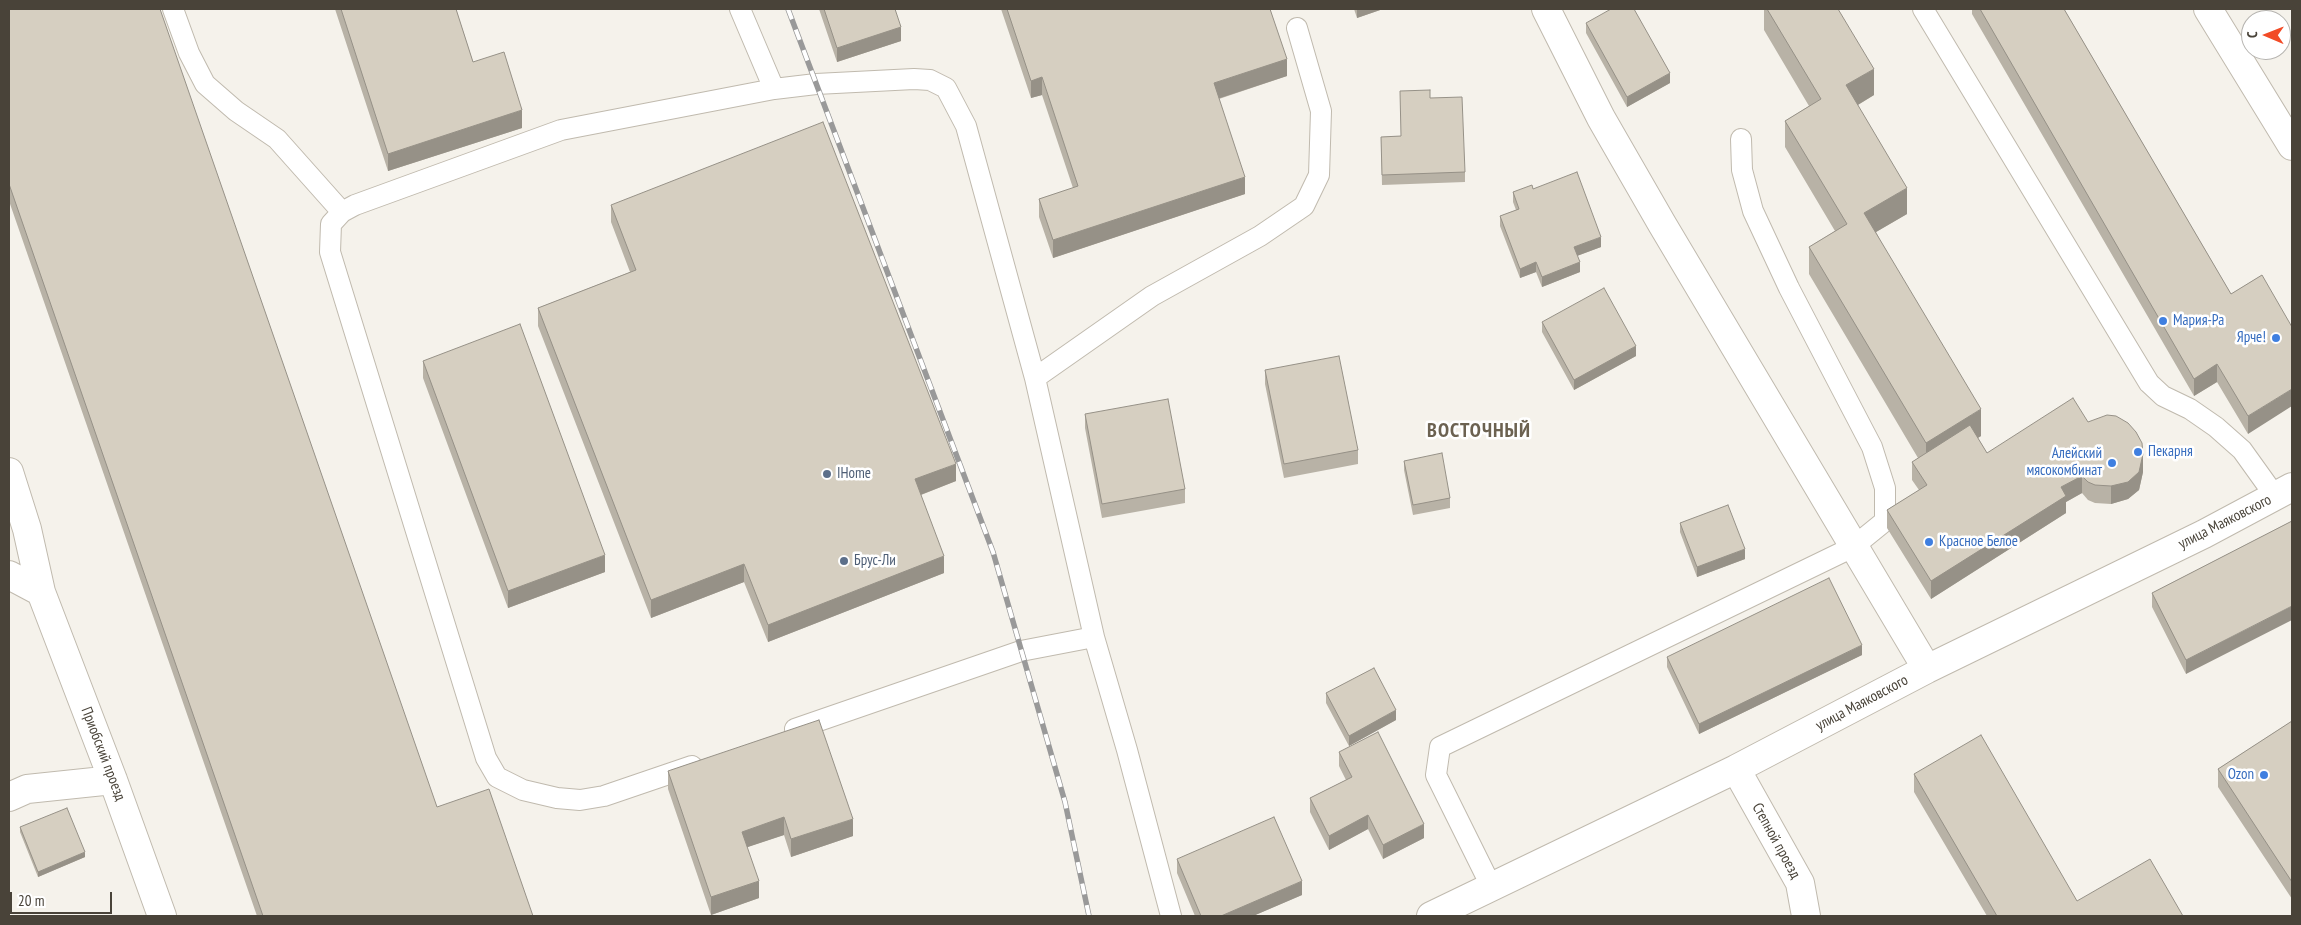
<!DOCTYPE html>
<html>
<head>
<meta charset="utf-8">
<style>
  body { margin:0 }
  #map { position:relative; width:2301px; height:925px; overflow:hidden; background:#f5f2eb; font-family:"PT Sans Narrow",sans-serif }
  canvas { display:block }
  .frame { position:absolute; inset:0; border:10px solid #494339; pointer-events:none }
  .north { position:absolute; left:2241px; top:10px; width:50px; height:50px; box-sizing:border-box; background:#fff; border:1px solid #b6b4b0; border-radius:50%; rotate:271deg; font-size:14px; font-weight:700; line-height:20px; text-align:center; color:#494339 }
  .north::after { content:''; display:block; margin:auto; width:18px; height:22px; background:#f24b26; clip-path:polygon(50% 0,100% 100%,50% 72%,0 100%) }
  .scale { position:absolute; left:10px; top:892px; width:102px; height:22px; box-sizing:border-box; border:2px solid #494339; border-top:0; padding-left:6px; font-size:15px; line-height:18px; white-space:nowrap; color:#494339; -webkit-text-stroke:4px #fff; paint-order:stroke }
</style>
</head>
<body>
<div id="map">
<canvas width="2301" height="925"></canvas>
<div class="frame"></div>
<div class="north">С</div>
<div class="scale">20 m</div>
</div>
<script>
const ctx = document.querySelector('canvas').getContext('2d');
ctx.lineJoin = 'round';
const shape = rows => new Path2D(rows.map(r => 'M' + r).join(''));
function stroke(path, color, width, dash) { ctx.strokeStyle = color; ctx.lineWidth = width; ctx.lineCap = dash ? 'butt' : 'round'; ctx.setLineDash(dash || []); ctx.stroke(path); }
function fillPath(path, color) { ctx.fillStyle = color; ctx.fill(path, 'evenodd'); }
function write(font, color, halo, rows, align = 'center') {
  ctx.font = font + ' "PT Sans Narrow",sans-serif'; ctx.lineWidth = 5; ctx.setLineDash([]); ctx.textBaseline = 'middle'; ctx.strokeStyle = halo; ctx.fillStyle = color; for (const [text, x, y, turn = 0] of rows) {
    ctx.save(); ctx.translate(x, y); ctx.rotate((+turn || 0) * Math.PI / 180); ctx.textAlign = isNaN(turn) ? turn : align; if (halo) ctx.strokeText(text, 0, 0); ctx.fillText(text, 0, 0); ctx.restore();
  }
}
const lane = shape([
  [173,9,189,53,205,84,236,111,277,139,342,212],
  [1923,9,2149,383,2163,396,2190,409,2216,427,2242,450,2275,496],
  [774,89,816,84,914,79,930,80,946,88,966,126,1035,378,1094,637],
  [1035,378,1152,296,1260,236,1304,206,1319,175,1321,111,1297,28],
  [795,729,1021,651,1094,637,1127,750,1171,916],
  [692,766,604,796,580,800,557,798,523,790,497,777,486,758,330,252,331,224,342,212,355,205,561,130,774,89,740,9],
  [1492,888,1436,775,1440,747,1853,547,1885,521,1885,488,1872,447,1789,288,1753,211,1742,170,1741,139]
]);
const street = shape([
  [1546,9,1601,118,1662,224,1927,669],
  [2208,9,2292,146],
  [9,472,27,529,41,592,113,780,162,916],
  [9,575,41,592],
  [1736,769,1800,883,1806,916],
  [9,797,27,789,113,780],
  [1431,916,1736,769,1927,669,2204,534,2292,487]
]);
stroke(lane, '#c0baae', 22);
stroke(street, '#c0baae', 30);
stroke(lane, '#fff', 20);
stroke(street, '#fff', 28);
const rail = shape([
  [788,9,993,552,1065,802,1089,916]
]);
stroke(rail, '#999', 5.5);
stroke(rail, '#fff', 4, [11]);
fillPath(shape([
  [9,9,437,807,533,916,257,916,9,201],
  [335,9,456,9,473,62,522,128,388,171],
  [819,9,895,9,901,41,837,62],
  [1001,9,1270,9,1287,76,1219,99,1245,194,1053,258,1039,217,1039,199,1073,188,1042,95,1031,98],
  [1354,9,1383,9,1357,18],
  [1764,9,1838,9,1874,95,1858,105,1907,214,1876,232,1981,436,1978,438,1987,453,2088,422,2143,472,2139,490,2128,499,2111,504,2095,503,2088,500,2082,493,2066,502,2066,513,1931,599,1887,528,1887,510,1919,490,1912,480,1912,462,1918,458,1809,274,1809,247,1835,231,1785,147,1785,121,1809,106,1764,30],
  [1972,9,2064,9,2231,294,2262,275,2248,434,2217,382,2194,396,1972,14],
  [1586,23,1670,83,1627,107,1586,33],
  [1430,98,1465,172,1465,182,1382,185,1381,137,1401,136],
  [1533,189,1601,247,1577,256,1580,272,1542,287,1536,272,1520,278,1500,226,1500,216,1516,210,1513,202,1513,192],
  [611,205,956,481,921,495,944,573,768,642,744,582,651,618,538,326,538,308,630,272,611,222],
  [1542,322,1636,356,1574,390,1542,332],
  [423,361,605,572,508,608,423,378],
  [1265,370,1358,450,1358,464,1284,478,1265,384],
  [1085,414,1185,489,1185,503,1102,518,1085,428],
  [1404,461,1450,498,1450,508,1413,515,1404,470],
  [2292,521,2186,674,2152,607,2152,593],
  [1680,523,1745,559,1697,577,1680,532],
  [1862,655,1699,734,1667,667,1667,657],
  [1326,693,1396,720,1349,746,1326,703],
  [2292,721,2292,899,2218,787,2218,769],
  [1339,752,1424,838,1383,859,1368,829,1329,850,1310,812,1310,798,1346,780,1339,766],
  [668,771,853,836,791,857,784,835,747,847,759,898,711,915,668,789],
  [1914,774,2077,901,2183,916,1987,916,1914,792],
  [20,827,85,857,38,877,20,832],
  [1177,859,1302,895,1253,916,1195,916,1177,873]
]), '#b8b2a6');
fillPath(shape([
  [1357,9,1383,9,1357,18],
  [901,27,901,41,837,62,837,48],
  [1287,59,1287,76,1214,100,1214,83],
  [1874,69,1874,95,1846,112,1846,85],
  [1670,73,1670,83,1627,107,1627,97],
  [1042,77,1042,95,1031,98,1031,81],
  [522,110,522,128,388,171,388,154],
  [1245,177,1245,194,1053,258,1053,240],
  [1907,188,1907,214,1864,239,1864,213],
  [1601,237,1601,247,1574,257,1574,247],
  [1536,262,1536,272,1520,278,1520,269],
  [1580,262,1580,272,1542,287,1542,277],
  [1636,346,1636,356,1574,390,1574,380],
  [2217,364,2217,382,2194,396,2194,379],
  [2292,389,2292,406,2248,434,2248,416],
  [1981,409,1981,436,1926,469,1926,443],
  [2143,454,2143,472,2139,490,2128,499,2111,504,2111,486],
  [956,464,956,481,915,497,915,479],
  [2082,476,2082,493,2066,502,2066,513,1931,599,1931,581,2061,487],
  [1745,549,1745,559,1697,577,1697,567],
  [605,555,605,572,508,608,508,591],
  [944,556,944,573,768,642,768,625],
  [744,564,744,582,651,618,651,600],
  [2292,606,2292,620,2186,674,2186,660],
  [1862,645,1862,655,1699,734,1699,724],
  [1396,710,1396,720,1349,746,1349,736],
  [1368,815,1368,829,1329,850,1329,836],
  [784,817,784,835,742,849,742,832],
  [853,819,853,836,791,857,791,839],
  [1424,824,1424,838,1383,859,1383,845],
  [85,852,85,857,38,877,38,872],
  [759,881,759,898,711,915,711,897],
  [1302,881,1302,895,1253,916,1221,916]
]), '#969187');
const building = shape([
  [9,9,160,9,437,807,489,789,533,916,263,916,9,184,9,9],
  [341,9,456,9,473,62,504,52,522,110,388,154,341,9],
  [824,9,895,9,901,27,837,48,824,9],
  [1007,9,1270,9,1287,59,1214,83,1245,177,1053,240,1039,199,1078,186,1042,77,1031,81,1007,9],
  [1611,9,1634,9,1670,73,1627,97,1586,23,1611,9],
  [1767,9,1838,9,1874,69,1846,85,1907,188,1864,213,1981,409,1926,443,1809,247,1847,224,1785,121,1821,99,1767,9],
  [1980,9,2064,9,2231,294,2262,275,2292,327,2292,389,2248,416,2217,364,2194,379,1980,9],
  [1430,90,1430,98,1462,97,1465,172,1382,175,1381,137,1401,136,1400,91,1430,90],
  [823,122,956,464,915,479,944,556,768,625,744,564,651,600,538,308,636,270,611,205,823,122],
  [1577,172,1601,237,1574,247,1580,262,1542,277,1536,262,1520,269,1500,216,1519,209,1513,192,1532,185,1533,189,1577,172],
  [1604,288,1636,346,1574,380,1542,322,1604,288],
  [520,324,605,555,508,591,423,361,520,324],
  [1339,356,1358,450,1284,464,1265,370,1339,356],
  [2073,398,2088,422,2107,415,2116,416,2128,423,2136,432,2142,443,2143,454,2139,472,2128,482,2111,486,2095,485,2088,482,2082,476,2061,487,2066,496,1931,581,1887,510,1927,485,1912,462,1970,425,1987,453,2073,398],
  [1168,399,1185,489,1102,504,1085,414,1168,399],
  [1442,453,1450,498,1413,505,1404,461,1442,453],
  [1728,505,1745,549,1697,567,1680,523,1728,505],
  [2292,521,2292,606,2186,660,2152,593,2292,521],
  [1829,578,1862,645,1699,724,1667,657,1829,578],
  [1374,668,1396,710,1349,736,1326,693,1374,668],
  [819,720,853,819,791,839,784,817,742,832,759,881,711,897,668,771,819,720],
  [2292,721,2292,882,2218,769,2292,721],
  [1378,732,1424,824,1383,845,1368,815,1329,836,1310,798,1352,777,1339,752,1378,732],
  [1981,735,2077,901,2150,859,2183,916,1997,916,1914,774,1981,735],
  [67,808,85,852,38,872,20,827,67,808],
  [1274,817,1302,881,1221,916,1201,916,1177,859,1274,817]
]);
fillPath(building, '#d6cfc1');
stroke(building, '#969187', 1);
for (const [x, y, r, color] of [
  [2163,321,5,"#3f7fe0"],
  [2276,338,5,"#3f7fe0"],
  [2138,452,5,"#3f7fe0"],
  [2112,463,5,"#3f7fe0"],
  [827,474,5,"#5c6f8a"],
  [1929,542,5,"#3f7fe0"],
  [844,561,5,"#5c6f8a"],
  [2264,775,5,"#3f7fe0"]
]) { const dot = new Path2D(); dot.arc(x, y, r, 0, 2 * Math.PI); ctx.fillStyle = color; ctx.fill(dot); stroke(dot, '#fff', 2); }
write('15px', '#366cbe', '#fff', [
  ["Мария-Ра",2173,321],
  ["Ярче!",2266,338,"right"],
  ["Пекарня",2148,452],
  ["Алейский",2102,454,"right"],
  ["мясокомбинат",2102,471,"right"],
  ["Красное Белое",1939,542],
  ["Ozon",2254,775,"right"]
], 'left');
write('15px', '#4e5e75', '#fff', [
  ["IHome",837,474],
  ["Брус-Ли",854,561]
], 'left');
write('15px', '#494339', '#fff', [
  ["улица Маяковского",2225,522,-27],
  ["улица Маяковского",1862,703,-28],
  ["Приобский проезд",103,754,69],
  ["Степной проезд",1776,841,61]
]);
ctx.letterSpacing = '1px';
write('bold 20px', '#6c6251', '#fff', [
  ["ВОСТОЧНЫЙ",1479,431]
]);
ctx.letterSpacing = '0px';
</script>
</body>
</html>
